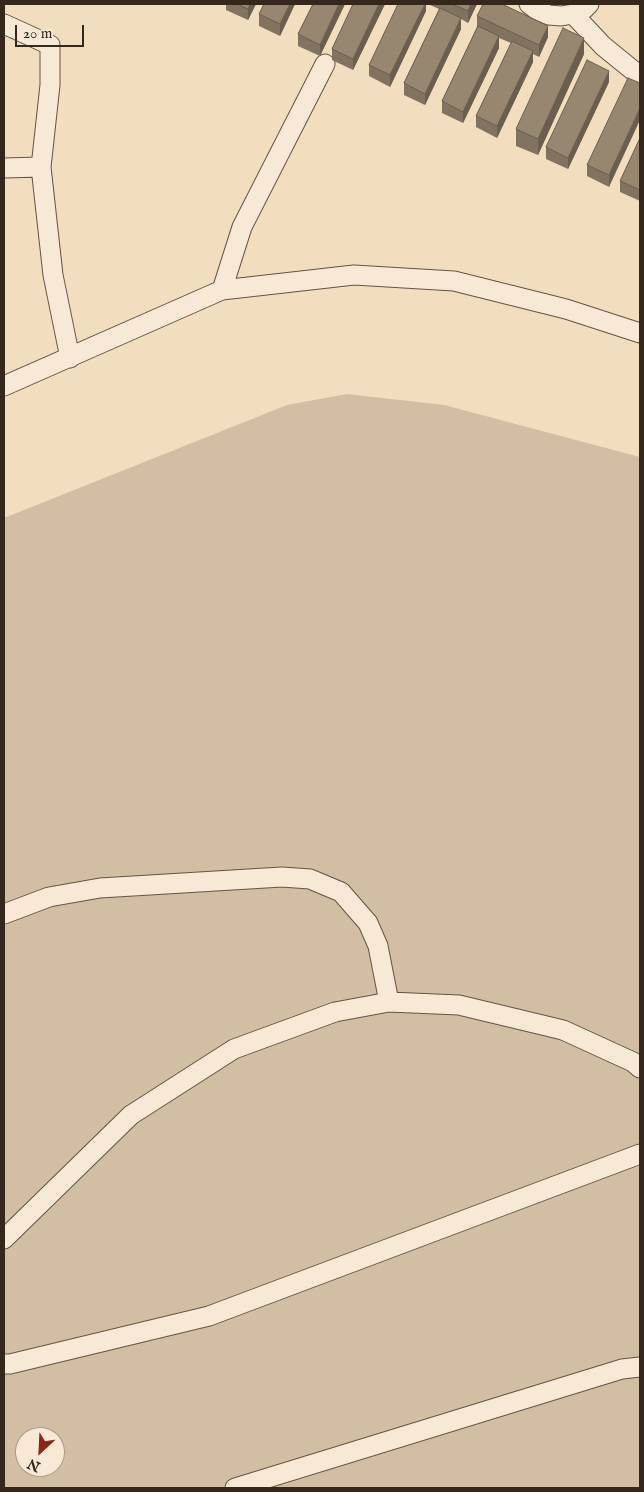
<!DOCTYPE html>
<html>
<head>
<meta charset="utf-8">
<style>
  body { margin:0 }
  #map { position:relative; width:644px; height:1492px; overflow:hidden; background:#f2ddbe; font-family:"IM FELL English",serif }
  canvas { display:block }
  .frame { position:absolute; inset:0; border:5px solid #35271b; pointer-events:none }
  .north { position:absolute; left:15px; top:1427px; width:50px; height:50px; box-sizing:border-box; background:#f7e9d5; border:1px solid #a99b8b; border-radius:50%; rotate:205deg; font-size:14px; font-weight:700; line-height:20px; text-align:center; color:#35271b }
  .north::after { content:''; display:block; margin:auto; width:18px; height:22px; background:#8f2418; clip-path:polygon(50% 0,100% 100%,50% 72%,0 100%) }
  .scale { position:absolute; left:15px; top:25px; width:69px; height:22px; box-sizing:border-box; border:2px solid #35271b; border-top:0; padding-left:6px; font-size:15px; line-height:18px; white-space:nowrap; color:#35271b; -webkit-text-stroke:4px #f7e9d5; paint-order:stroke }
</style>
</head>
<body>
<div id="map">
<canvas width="644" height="1492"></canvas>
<div class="frame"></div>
<div class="north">N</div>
<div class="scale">20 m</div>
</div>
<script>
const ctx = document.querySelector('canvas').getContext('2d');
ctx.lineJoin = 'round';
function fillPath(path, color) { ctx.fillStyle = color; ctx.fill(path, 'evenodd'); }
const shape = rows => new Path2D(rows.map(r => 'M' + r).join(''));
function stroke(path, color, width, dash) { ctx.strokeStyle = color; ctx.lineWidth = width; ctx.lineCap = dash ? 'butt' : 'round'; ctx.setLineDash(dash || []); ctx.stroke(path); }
fillPath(shape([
  [347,394,444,405,640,457,640,1488,4,1488,4,518,287,405],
  [25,1437,55,1437,55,1467,25,1467]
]), '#d2bea2');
const minor = shape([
  [529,4,537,10,549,15,561,16,573,14,584,9,589,4],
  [573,14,603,46,640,76],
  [4,24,50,45,50,85,41,167,53,275,70,358],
  [4,168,41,167],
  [222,290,242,227,325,64],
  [4,386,222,290,354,275,454,281,566,309,640,333],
  [4,914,49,897,100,888,282,877,310,879,341,892,368,923,378,946,389,1002],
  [4,1239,131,1115,234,1049,335,1012,389,1002,459,1005,563,1030,633,1062,640,1068],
  [4,1364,10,1364,209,1316,640,1154],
  [235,1488,622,1369,640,1367]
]);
stroke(minor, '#645444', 21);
stroke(minor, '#f7e9d5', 19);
fillPath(shape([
  [226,4,256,4,248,20,226,10],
  [264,4,295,4,280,36,259,26,259,14],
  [313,4,345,4,320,56,298,46,298,34],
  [353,4,385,4,353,70,332,60,332,49],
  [426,4,426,11,390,87,369,76,369,65],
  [428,4,477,4,468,23,461,19,461,29,425,105,404,95,404,83,439,9],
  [477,16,548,37,539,57,533,54,533,62,497,138,476,127,476,116,511,43,499,38,499,48,463,123,442,113,442,101,477,27],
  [584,54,538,155,516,146,516,129],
  [609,82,568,169,546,159,546,147],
  [640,83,609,187,587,176,587,165],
  [640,138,640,201,620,192,620,181]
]), '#827360');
fillPath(shape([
  [250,4,256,4,248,20,248,9],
  [290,4,295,4,280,36,280,24],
  [339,4,345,4,320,56,320,45],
  [379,4,385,4,353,70,353,59],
  [425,4,426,4,426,11,390,87,390,75],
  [471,4,477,4,468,23,468,11],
  [461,18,461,29,425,105,425,94],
  [548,26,548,37,539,57,539,45],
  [499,36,499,48,463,123,463,112],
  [584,38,584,54,538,155,538,139],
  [533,51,533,62,497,138,497,126],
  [609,71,609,82,568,169,568,158],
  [640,108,640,120,609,187,609,175]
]), '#6a5e4e');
const building = shape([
  [237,4,250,4,248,9,237,4],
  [264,4,290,4,280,24,259,14,264,4],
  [313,4,339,4,320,45,298,34,313,4],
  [353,4,379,4,353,59,332,49,353,4],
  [398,4,425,4,390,75,369,65,398,4],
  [452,4,471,4,468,11,452,4],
  [483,4,502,4,548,26,539,45,477,16,483,4],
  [440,8,461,18,425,94,404,83,440,8],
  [478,26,499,36,463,112,442,101,478,26],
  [563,28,584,38,538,139,516,129,563,28],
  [512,41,533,51,497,126,476,116,512,41],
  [587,60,609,71,568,158,546,147,587,60],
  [628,78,640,83,640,108,609,175,587,165,628,78],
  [640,138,640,190,620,181,640,138]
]);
fillPath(building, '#978670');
stroke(building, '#6a5e4e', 1);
</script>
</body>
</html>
